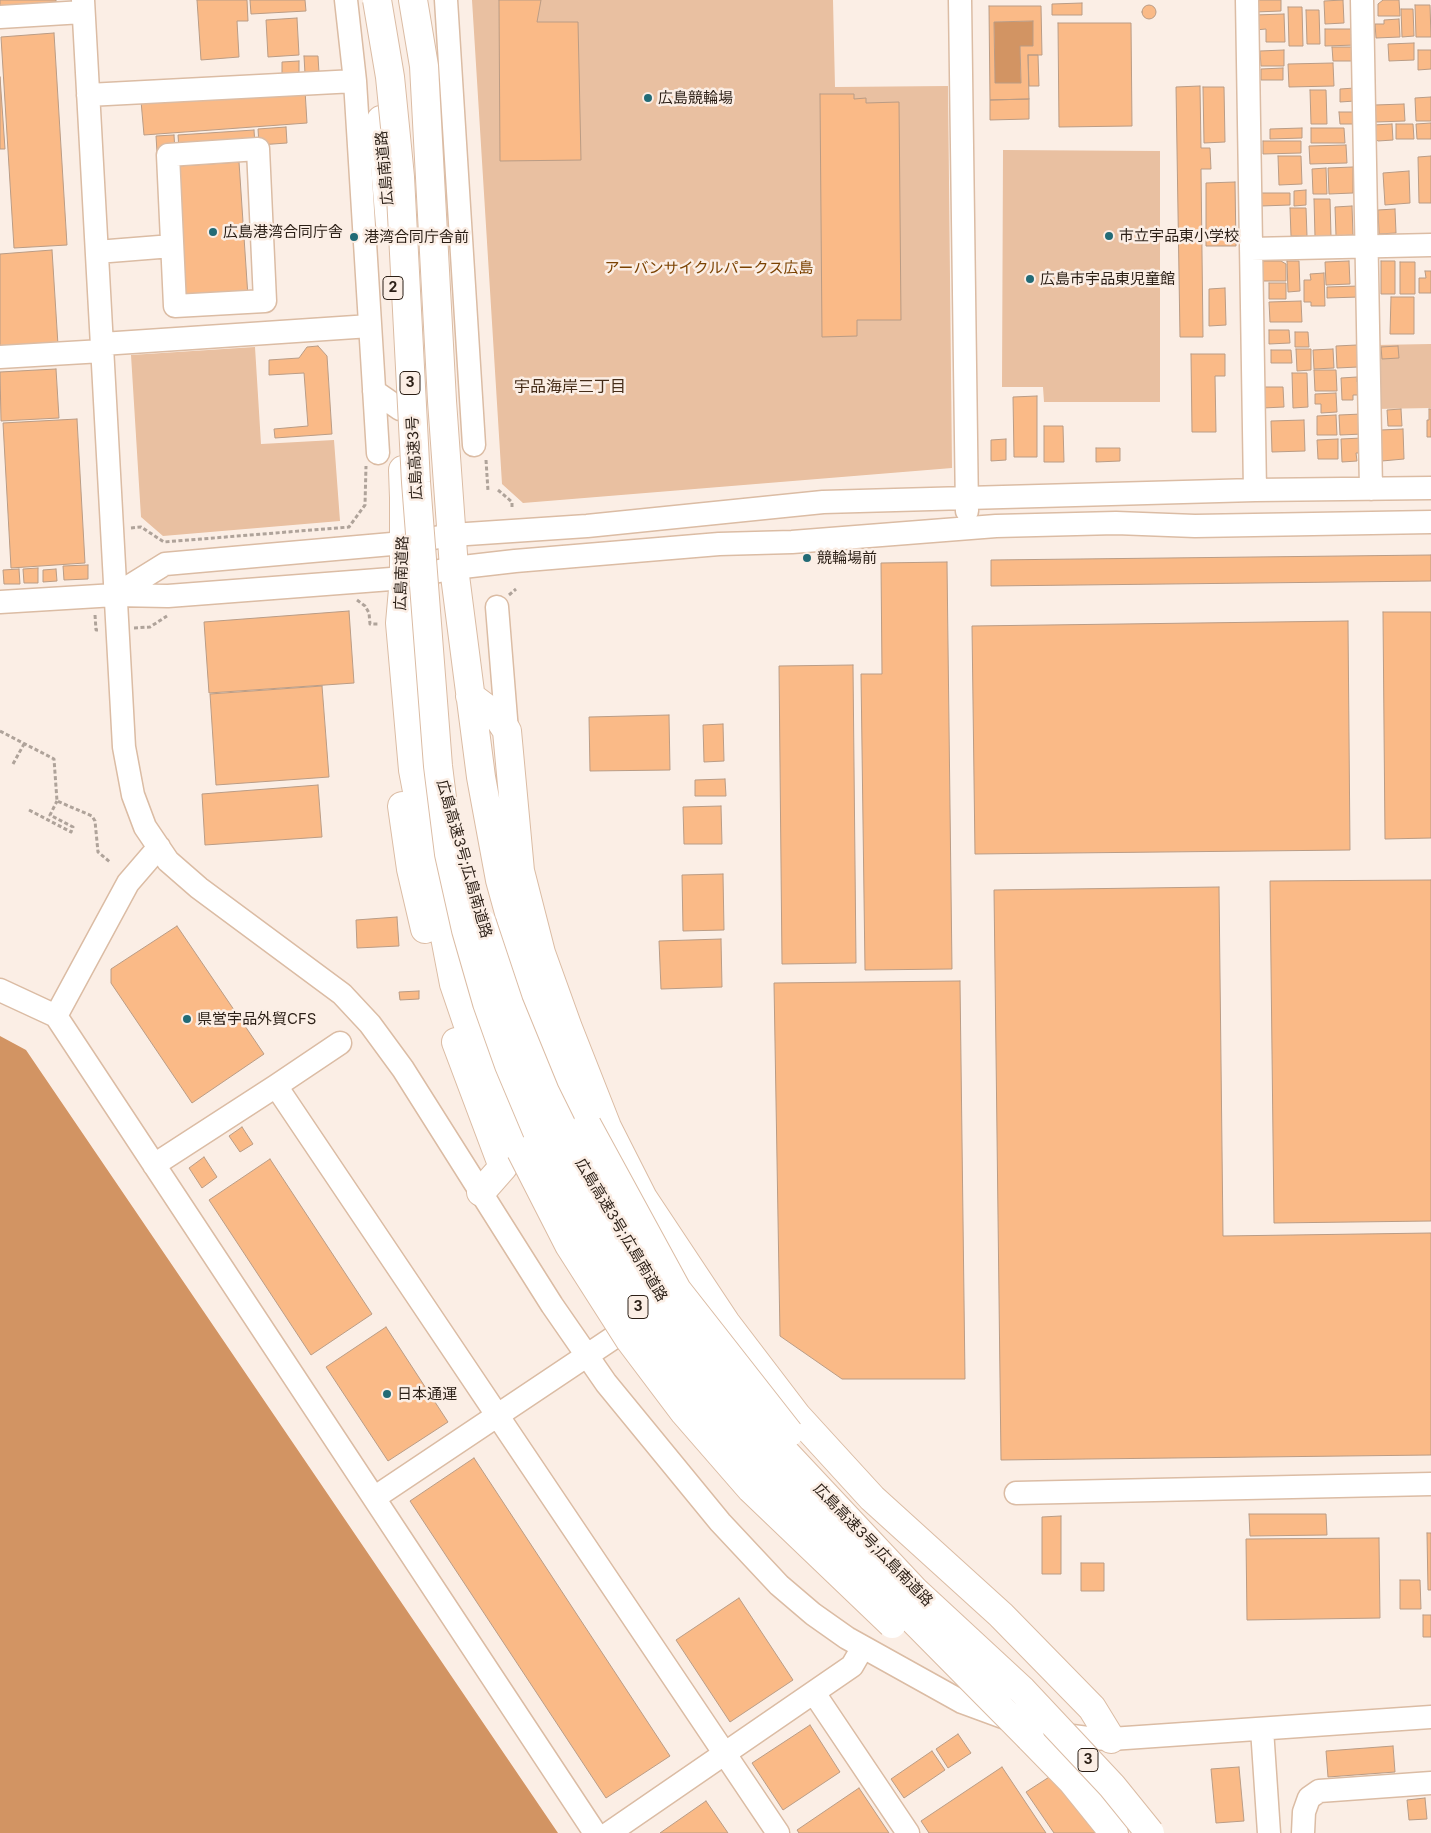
<!DOCTYPE html>
<html>
<head>
<meta charset="utf-8">
<style>
  body { margin:0 }
  canvas { display:block; background:#fbeee5 }
</style>
</head>
<body>
<canvas width="1431" height="1833"></canvas>
<script>
const ctx = document.querySelector('canvas').getContext('2d');
ctx.lineJoin = 'round';
function fillPath(path, color) { ctx.fillStyle = color; ctx.fill(path, 'evenodd'); }
const shape = rows => new Path2D(rows.map(r => 'M' + r).join(''));
function stroke(path, color, width, dash) { ctx.strokeStyle = color; ctx.lineWidth = width; ctx.lineCap = dash ? 'butt' : 'round'; ctx.setLineDash(dash || []); ctx.stroke(path); }
function write(font, color, halo, rows, align = 'center') {
  ctx.font = font + ' Inter,"Noto Sans JP",sans-serif'; ctx.lineWidth = 5; ctx.setLineDash([]); ctx.textBaseline = 'middle'; ctx.strokeStyle = halo; ctx.fillStyle = color; for (const [text, x, y, turn = 0] of rows) {
    ctx.save(); ctx.translate(x, y); ctx.rotate((+turn || 0) * Math.PI / 180); ctx.textAlign = isNaN(turn) ? turn : align; if (halo) ctx.strokeText(text, 0, 0); ctx.fillText(text, 0, 0); ctx.restore();
  }
}
fillPath(shape([
  [472,0,833,0,835,87,948,86,952,468,523,503,502,484],
  [1003,150,1160,151,1160,402,1044,402,1043,387,1002,387],
  [1431,344,1431,408,1376,409,1375,345],
  [255,347,261,444,334,440,340,521,163,536,141,517,131,355]
]), '#e9c0a1');
fillPath(shape([
  [1033,21,1033,46,1020,47,1021,83,995,83,994,22],
  [0,1036,26,1050,558,1833,0,1833]
]), '#d29463');
const building = shape([
  [0,0,56,0,56,2,0,6,0,0],
  [197,0,247,0,248,21,237,21,239,57,201,60,197,0],
  [250,0,305,0,306,11,251,14,250,0],
  [499,0,541,0,537,22,578,22,581,160,500,161,499,0],
  [1256,0,1281,0,1281,11,1255,12,1256,0],
  [1343,0,1344,23,1325,24,1324,1,1343,0],
  [1383,0,1399,0,1400,16,1378,16,1378,4,1383,0],
  [1082,3,1082,15,1052,15,1052,4,1082,3],
  [1415,5,1430,5,1431,37,1416,37,1415,5],
  '1142 12a7 7 0 1 1 14 0a7 7 0 1 1-14 0Z',
  [989,6,1041,6,1042,55,1028,55,1029,99,990,100,989,6],
  [1033,21,1033,46,1020,46,1021,83,995,83,994,22,1033,21],
  [1288,7,1302,7,1303,46,1289,46,1288,7],
  [1401,9,1413,9,1414,36,1402,37,1401,9],
  [1306,10,1319,10,1320,44,1307,44,1306,10],
  [1284,14,1285,42,1266,42,1266,29,1255,30,1255,15,1284,14],
  [297,18,299,55,268,57,266,20,297,18],
  [1399,19,1400,37,1376,38,1375,24,1384,24,1384,20,1399,19],
  [1058,23,1131,23,1132,126,1059,127,1058,23],
  [1325,29,1356,29,1356,45,1325,46,1325,29],
  [54,33,67,245,14,248,1,37,54,33],
  [1414,43,1414,60,1389,61,1388,44,1414,43],
  [1332,47,1356,47,1357,61,1333,61,1332,47],
  [1284,50,1284,66,1261,66,1260,51,1284,50],
  [1418,50,1431,50,1431,69,1418,70,1418,50],
  [1028,55,1038,55,1039,86,1029,86,1028,55],
  [304,56,318,56,319,73,305,74,304,56],
  [299,61,299,73,282,74,282,62,299,61],
  [1333,63,1334,86,1289,87,1288,64,1333,63],
  [1283,68,1283,80,1261,80,1261,69,1283,68],
  [0,77,5,149,0,149,0,77],
  [1200,86,1201,148,1210,148,1211,169,1201,169,1203,337,1180,337,1176,87,1200,86],
  [1203,87,1224,87,1225,142,1204,143,1203,87],
  [1355,88,1355,101,1340,102,1340,89,1355,88],
  [305,90,307,123,144,135,141,101,305,90],
  [1310,90,1326,90,1327,124,1311,124,1310,90],
  [820,94,854,94,854,99,866,98,866,103,899,102,901,320,857,320,857,336,822,337,820,94],
  [1431,97,1431,121,1416,121,1415,98,1431,97],
  [1029,99,1029,119,990,120,990,100,1029,99],
  [1404,104,1405,121,1376,122,1375,105,1404,104],
  [1339,112,1356,112,1356,124,1340,124,1339,112],
  [1431,123,1431,139,1417,139,1416,124,1431,123],
  [1392,124,1393,140,1378,141,1373,137,1373,125,1392,124],
  [1396,124,1413,124,1414,139,1396,139,1396,124],
  [286,127,287,143,259,145,258,129,286,127],
  [1302,128,1302,138,1270,139,1270,129,1302,128],
  [1311,128,1344,128,1345,143,1311,143,1311,128],
  [254,130,255,145,179,150,178,135,254,130],
  [174,135,175,151,157,152,156,136,174,135],
  [1263,141,1301,141,1301,153,1263,154,1263,141],
  [1346,145,1347,163,1310,164,1309,146,1346,145],
  [1278,156,1301,156,1302,184,1279,185,1278,156],
  [1431,156,1431,203,1419,203,1418,157,1431,156],
  [239,162,248,297,186,301,178,166,239,162],
  [1353,167,1353,193,1329,194,1328,168,1353,167],
  [1326,168,1327,194,1313,194,1312,169,1326,168],
  [1409,171,1410,203,1385,205,1383,173,1409,171],
  [1235,182,1236,246,1206,246,1206,183,1235,182],
  [1306,190,1306,205,1294,206,1294,191,1306,190],
  [1260,193,1290,193,1290,205,1261,206,1260,193],
  [1314,199,1330,199,1331,236,1315,237,1314,199],
  [1352,206,1353,235,1336,236,1335,207,1352,206],
  [1290,208,1306,208,1307,236,1291,236,1290,208],
  [1395,209,1396,233,1379,234,1378,210,1395,209],
  [52,250,58,345,0,348,0,254,52,250],
  [1263,261,1281,261,1286,264,1286,281,1259,281,1263,261],
  [1287,261,1299,261,1300,291,1288,292,1287,261],
  [1349,261,1350,284,1326,285,1325,262,1349,261],
  [1381,261,1395,261,1395,294,1381,294,1381,261],
  [1400,262,1415,262,1415,294,1400,294,1400,262],
  [1425,271,1431,271,1431,293,1419,293,1419,278,1426,278,1425,271],
  [1324,273,1325,306,1311,306,1311,302,1304,302,1304,280,1311,280,1310,274,1324,273],
  [1269,283,1286,283,1286,299,1269,299,1269,283],
  [1359,286,1359,297,1327,298,1327,287,1359,286],
  [1225,288,1226,325,1209,326,1209,289,1225,288],
  [1391,297,1414,297,1414,334,1390,334,1391,297],
  [1301,301,1302,322,1270,322,1269,302,1301,301],
  [1269,330,1289,330,1290,343,1269,344,1269,330],
  [1295,332,1308,332,1309,347,1295,347,1295,332],
  [1357,345,1358,367,1337,368,1336,346,1357,345],
  [318,346,327,356,332,434,275,438,274,429,308,426,304,373,269,375,269,360,299,358,307,347,318,346],
  [1398,346,1399,358,1382,359,1381,347,1398,346],
  [1296,349,1311,349,1311,370,1297,371,1296,349],
  [1333,349,1334,368,1314,369,1313,350,1333,349],
  [1271,350,1291,350,1292,363,1271,363,1271,350],
  [1191,354,1225,354,1225,376,1215,376,1216,432,1192,432,1191,354],
  [56,369,59,418,1,421,0,372,56,369],
  [1314,370,1336,370,1337,391,1315,391,1314,370],
  [1292,373,1307,373,1308,407,1293,408,1292,373],
  [1357,377,1357,382,1361,382,1362,395,1353,395,1353,400,1342,400,1341,378,1357,377],
  [1262,387,1283,387,1284,407,1263,408,1262,387],
  [1336,393,1337,412,1321,413,1321,404,1315,404,1315,394,1336,393],
  [1037,396,1037,457,1014,457,1013,397,1037,396],
  [1401,409,1402,426,1388,426,1387,410,1401,409],
  [1429,409,1431,409,1431,437,1427,437,1427,420,1429,420,1429,409],
  [1362,414,1363,434,1340,435,1339,415,1362,414],
  [1336,415,1337,435,1317,435,1317,416,1336,415],
  [77,419,85,563,11,568,3,423,77,419],
  [1304,420,1305,451,1272,452,1271,421,1304,420],
  [1044,426,1063,426,1064,462,1044,462,1044,426],
  [1403,429,1404,459,1382,461,1381,430,1403,429],
  [1362,438,1363,453,1356,453,1357,461,1342,462,1341,439,1362,438],
  [1006,439,1006,460,991,461,991,440,1006,439],
  [1338,439,1338,459,1318,459,1317,440,1338,439],
  [1096,448,1120,448,1120,461,1096,462,1096,448],
  [1431,555,1431,581,991,586,991,560,1431,555],
  [947,562,952,969,865,970,861,674,882,674,881,563,947,562],
  [88,565,88,579,64,580,63,566,88,565],
  [38,568,38,583,24,583,23,569,38,568],
  [19,569,20,584,4,584,3,570,19,569],
  [56,569,57,581,43,582,43,570,56,569],
  [349,611,354,683,209,693,204,622,349,611],
  [1383,612,1431,612,1431,838,1385,839,1383,612],
  [1348,621,1350,850,975,854,972,626,1348,621],
  [853,665,856,963,782,964,779,666,853,665],
  [322,686,329,777,216,785,210,694,322,686],
  [669,715,670,770,590,771,589,717,669,715],
  [723,724,724,761,704,762,703,725,723,724],
  [725,779,726,796,695,796,695,780,725,779],
  [318,785,322,837,205,845,202,794,318,785],
  [721,806,722,844,684,844,683,807,721,806],
  [723,874,724,930,683,931,682,875,723,874],
  [1431,880,1431,1221,1274,1223,1270,881,1431,880],
  [1219,887,1223,1236,1431,1233,1431,1455,1001,1460,994,890,1219,887],
  [397,917,399,946,357,948,356,920,397,917],
  [177,926,264,1054,192,1103,111,983,111,969,177,926],
  [721,939,722,987,661,989,659,941,721,939],
  [960,981,965,1379,842,1379,780,1336,774,983,960,981],
  [419,991,419,999,400,1000,399,992,419,991],
  [242,1127,253,1144,240,1152,229,1136,242,1127],
  [204,1157,217,1177,202,1188,189,1168,204,1157],
  [270,1159,372,1314,311,1355,209,1200,270,1159],
  [386,1327,448,1422,388,1461,326,1367,386,1327],
  [474,1458,670,1756,606,1798,410,1501,474,1458],
  [1249,1514,1326,1514,1327,1535,1250,1536,1249,1514],
  [1061,1516,1061,1574,1042,1574,1042,1517,1061,1516],
  [1427,1533,1431,1533,1431,1590,1428,1590,1427,1533],
  [1379,1538,1380,1618,1247,1620,1246,1539,1379,1538],
  [1081,1563,1104,1563,1104,1591,1081,1591,1081,1563],
  [1400,1580,1420,1580,1421,1609,1400,1609,1400,1580],
  [739,1598,793,1680,730,1722,676,1640,739,1598],
  [1423,1615,1431,1615,1431,1637,1423,1637,1423,1615],
  [810,1725,840,1772,783,1810,752,1763,810,1725],
  [958,1734,971,1753,948,1768,936,1749,958,1734],
  [1393,1746,1395,1772,1328,1777,1326,1751,1393,1746],
  [932,1751,945,1770,904,1798,891,1779,932,1751],
  [1002,1767,1046,1833,929,1833,921,1821,1002,1767],
  [1239,1767,1244,1821,1216,1823,1211,1769,1239,1767],
  [1060,1770,1102,1833,1054,1833,1026,1792,1060,1770],
  [859,1788,889,1833,799,1833,797,1830,859,1788],
  [1425,1798,1427,1819,1409,1820,1407,1800,1425,1798],
  [706,1801,728,1833,660,1833,706,1801]
]);
fillPath(building, '#faba87');
stroke(building, '#ba9c85', 1);
const minor = shape([
  [83,0,124,747,133,795,145,827,168,861,199,888,342,994,370,1024,403,1069,552,1305,606,1383,720,1522,779,1585,813,1614,847,1638,962,1702,1011,1720],
  [346,0,355,81,378,453],
  [446,0,474,445],
  [960,0,967,511],
  [1247,0,1255,490],
  [1362,0,1371,489],
  [0,17,83,12],
  [88,95,355,81],
  [258,149,265,301,175,306,168,155,258,149],
  [1251,249,1431,245],
  [97,252,172,246],
  [102,344,370,326],
  [0,357,102,351],
  [374,391,400,409],
  [115,595,165,564,403,543,452,535,587,526,823,502,1255,490,1431,488],
  [0,602,115,595,168,596,352,582,404,578,454,568,515,561,719,544,792,542,996,526,1116,523,1195,526,1431,522],
  [497,607,507,731],
  [0,990,56,1016,595,1833],
  [56,1016,128,883,159,847],
  [276,1086,778,1833],
  [154,1165,276,1086,340,1043],
  [1016,1493,1431,1484],
  [374,1498,637,1322],
  [814,1693,908,1833],
  [1262,1729,1269,1833],
  [1056,1734,1088,1738,1111,1739,1431,1717],
  [609,1833,852,1666,863,1647],
  [1303,1833,1304,1812,1309,1798,1319,1791,1431,1783]
]);
const highway = shape([
  [413,0,424,66,442,401,454,568,481,777,500,880,534,1003,582,1114],
  [381,120,390,224],
  [403,470,404,498,404,578,400,623,413,770,454,984,470,1031,521,1151],
  [470,696,498,717,507,731,520,871,541,953,568,1028,607,1127,643,1198,726,1323,797,1416,872,1498,1001,1615,1092,1708,1111,1739],
  [402,806,411,869,425,929],
  [456,1042,503,1167,481,1192],
  [1030,1738,1072,1781,1114,1833]
]);
stroke(minor, '#dbbca4', 25);
stroke(highway, '#dbbca4', 30);
stroke(shape([
  [486,460,488,491],
  [498,490,512,502,512,507],
  [131,528,141,527,164,542,349,527,365,505,366,466],
  [509,595,516,589],
  [357,600,365,606,369,613,370,624,379,624],
  [95,615,96,630,100,630],
  [134,628,150,627,167,616],
  [0,731,54,759,57,801,92,816,95,821,98,852,110,862],
  [13,764,24,744],
  [29,810,71,832,73,827,50,815,57,801]
]), '#afa39a', 3, [4, 2.5]);
stroke(minor, '#fff', 22);
stroke(highway, '#fff', 28);
const highwayBridge = shape([
  [377,0,390,77,400,177,416,482,438,766,449,854,466,930,487,1003,509,1065,541,1141,578,1208,618,1276,670,1356,715,1415,764,1469,1030,1738],
  [482,923,509,1004,545,1092,588,1179,634,1257,692,1342,748,1413,809,1478,915,1591,1022,1690,1112,1786,1150,1833],
  [587,1125,677,1290,789,1433],
  [521,1151,569,1245,629,1339,684,1412,751,1489,892,1624]
]);
stroke(highwayBridge, '#dbbca4', 30, []);
stroke(highwayBridge, '#fff', 28);
for (const [x, y, r, color] of [
  [648,98,5,"#226b76"],
  [213,232,5,"#226b76"],
  [1109,236,5,"#226b76"],
  [354,237,5,"#226b76"],
  [1030,279,5,"#226b76"],
  [807,558,5,"#226b76"],
  [187,1019,5,"#226b76"],
  [387,1394,5,"#226b76"]
]) { const dot = new Path2D(); dot.arc(x, y, r, 0, 2 * Math.PI); ctx.fillStyle = color; ctx.fill(dot); stroke(dot, '#fbeee5', 2); }
for (const [x, y, w] of [
  [393,288,20],
  [410,383,20],
  [638,1307,20],
  [1088,1760,20]
]) { const box = new Path2D(); box.roundRect(x - w / 2, y - 11.5, w, 23, 4); ctx.fillStyle = '#fbeee5'; ctx.fill(box); stroke(box, '#2b1f16', 1); }
write('bold 14px', '#2b1f16', null, [
  ["2",393,288],
  ["3",410,383],
  ["3",638,1307],
  ["3",1088,1760]
]);
write('15px', '#2b1f16', '#fbeee5', [
  ["広島競輪場",658,98],
  ["広島港湾合同庁舎",223,232],
  ["市立宇品東小学校",1119,236],
  ["港湾合同庁舎前",364,237],
  ["広島市宇品東児童館",1040,279],
  ["競輪場前",817,558],
  ["県営宇品外貿CFS",197,1019],
  ["日本通運",397,1394]
], 'left');
write('15px', '#2b1f16', '#fbeee5', [
  ["広島南道路",385,168,-95],
  ["広島高速3号",415,458,-93],
  ["広島南道路",402,573,-88],
  ["広島高速3号;広島南道路",464,859,74],
  ["広島高速3号;広島南道路",621,1230,59],
  ["広島高速3号;広島南道路",873,1545,46]
]);
write('15px', '#7b4202', '#fbeee5', [
  ["アーバンサイクルパークス広島",709,268]
]);
write('16px', '#452c18', '#fbeee5', [
  ["宇品海岸三丁目",570,387]
]);
</script>
</body>
</html>
